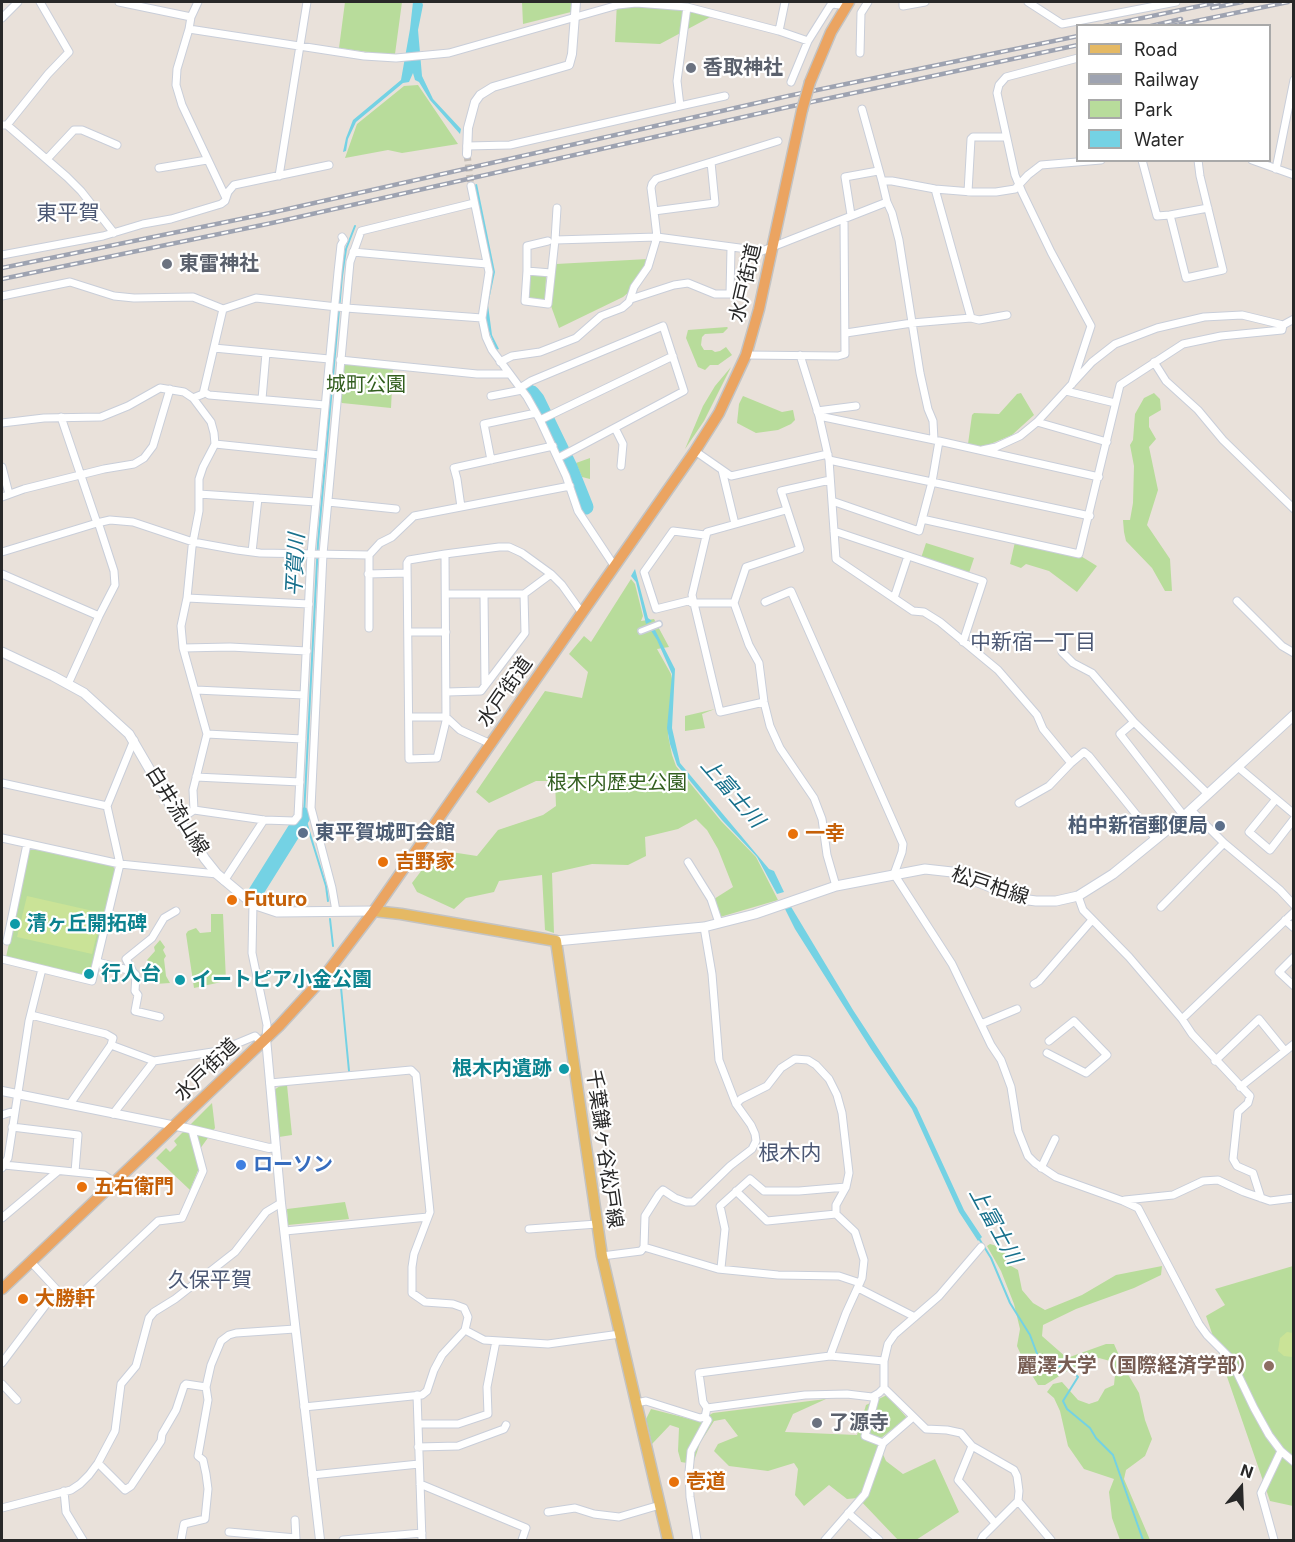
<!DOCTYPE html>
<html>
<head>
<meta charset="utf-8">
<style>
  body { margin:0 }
  #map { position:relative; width:1295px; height:1542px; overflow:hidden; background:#e9e1da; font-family:Inter,sans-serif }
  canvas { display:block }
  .frame { position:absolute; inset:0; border:3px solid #282828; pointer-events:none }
  .legend { position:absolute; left:1076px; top:24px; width:195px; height:138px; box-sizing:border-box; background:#fff; border:2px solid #a9a9a9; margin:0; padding:8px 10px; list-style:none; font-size:18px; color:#282828 }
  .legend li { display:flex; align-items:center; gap:12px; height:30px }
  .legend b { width:30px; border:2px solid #a9a9a9 }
  .north { position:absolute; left:1211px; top:1458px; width:60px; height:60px; -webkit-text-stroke:4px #fff; paint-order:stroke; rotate:19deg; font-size:16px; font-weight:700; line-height:24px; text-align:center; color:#282828 }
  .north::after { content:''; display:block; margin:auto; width:21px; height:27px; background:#282828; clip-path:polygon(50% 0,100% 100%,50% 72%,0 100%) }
</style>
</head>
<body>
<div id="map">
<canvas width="1295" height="1542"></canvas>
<div class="frame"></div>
<ul class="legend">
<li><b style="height:8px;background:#e5b964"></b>Road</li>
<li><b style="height:8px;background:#9ea3b1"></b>Railway</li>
<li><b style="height:16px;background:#b8dc9b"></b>Park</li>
<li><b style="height:16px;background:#74d2e4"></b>Water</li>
</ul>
<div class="north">N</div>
</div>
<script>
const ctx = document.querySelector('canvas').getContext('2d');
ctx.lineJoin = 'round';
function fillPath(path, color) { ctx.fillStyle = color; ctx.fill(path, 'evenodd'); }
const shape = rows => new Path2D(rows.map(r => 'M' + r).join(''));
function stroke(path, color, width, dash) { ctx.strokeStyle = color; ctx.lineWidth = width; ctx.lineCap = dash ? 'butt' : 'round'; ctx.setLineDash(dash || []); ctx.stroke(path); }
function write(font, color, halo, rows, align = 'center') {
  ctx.font = font + ' Inter,"Noto Sans JP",sans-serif'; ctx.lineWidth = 4.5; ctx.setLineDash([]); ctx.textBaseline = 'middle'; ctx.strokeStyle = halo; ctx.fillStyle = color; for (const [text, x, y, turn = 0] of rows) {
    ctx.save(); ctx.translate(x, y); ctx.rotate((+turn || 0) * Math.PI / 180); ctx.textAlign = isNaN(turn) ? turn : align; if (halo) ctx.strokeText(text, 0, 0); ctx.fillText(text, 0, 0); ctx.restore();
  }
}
fillPath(shape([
  [345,2,402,2,395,54,381,54,339,48],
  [522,2,572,2,571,12,523,24],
  [617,2,687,2,714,15,660,44,615,42],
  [418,85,458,144,402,153,388,150,345,158,357,124,404,86],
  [648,259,629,292,623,297,559,328,551,306,556,264],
  [531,274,546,276,545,300,536,301,528,299],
  [727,327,728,328,723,333,705,334,702,337,701,345,704,350,712,350,715,352,720,351,726,347,732,355,718,365,710,365,705,370,698,367,686,338,688,330],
  [345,362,393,368,391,408,342,403,339,400,342,365],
  [731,367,704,421,685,449,703,406,715,386],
  [1021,393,1034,415,1012,435,988,445,976,447,968,444,972,415,974,413,999,414,1017,394],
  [1154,393,1160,399,1161,410,1149,417,1149,427,1156,439,1149,447,1158,490,1147,525,1170,559,1172,591,1165,591,1152,568,1126,541,1124,532,1123,520,1130,520,1133,503,1134,466,1130,445,1133,440,1135,414,1144,398],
  [743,396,782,412,793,410,795,420,791,424,778,430,756,433,737,423,739,404],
  [590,458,590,479,582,477,576,463],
  [1015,542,1079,555,1097,566,1077,592,1049,571,1026,564,1021,568,1010,564],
  [926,543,974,558,969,573,921,558],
  [631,579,635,584,643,616,641,621,654,619,669,647,657,649,671,674,673,684,668,735,672,755,676,766,721,821,756,857,778,900,720,917,714,899,733,887,718,849,707,830,696,819,678,829,645,837,646,856,628,865,592,864,552,873,554,933,545,930,542,875,499,881,494,892,466,898,454,909,417,892,412,883,431,858,451,852,477,856,498,830,543,815,556,806,555,781,536,781,489,803,476,792,545,691,582,698,588,672,569,654,584,636,591,642],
  [715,709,702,714,705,728,685,731,685,716],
  [32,848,113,866,115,870,91,978,6,957,23,881,28,851],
  [211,914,223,914,226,981,194,988,186,934,188,931,196,928,200,933,211,932],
  [160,940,165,947,163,950,166,956,164,959,166,976,170,983,155,984,151,974,153,970,147,960,155,951,154,947],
  [287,1085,292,1135,279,1137,274,1090,280,1086],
  [212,1103,215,1128,197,1153,199,1168,190,1190,156,1158,166,1148,170,1152,177,1145,174,1141],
  [345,1202,349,1219,288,1225,287,1209],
  [990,1244,1004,1248,1006,1263,1018,1270,1022,1290,1033,1303,1045,1310,1082,1295,1116,1275,1162,1266,1161,1275,1134,1288,1076,1309,1043,1325,1042,1336,1067,1358,1106,1344,1114,1344,1126,1371,1139,1393,1145,1420,1152,1439,1145,1456,1126,1470,1124,1479,1150,1540,1120,1540,1112,1518,1109,1492,1114,1479,1084,1469,1068,1446,1060,1411,1054,1398,1047,1392,1053,1384,1062,1382,1078,1400,1089,1404,1098,1401,1105,1389,1114,1385,1115,1375,1110,1361,1099,1358,1072,1368,1045,1385,1038,1385,1025,1364,1017,1346,1020,1329,1014,1304,1001,1271,987,1246],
  [1293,1266,1293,1506,1270,1501,1206,1316,1225,1305,1215,1289],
  [887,1395,907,1418,877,1441,886,1461,903,1474,935,1459,959,1512,916,1540,898,1540,858,1498,847,1499,829,1485,804,1506,795,1495,798,1469,794,1463,768,1471,729,1466,714,1451,718,1444,738,1436,725,1419,714,1421,700,1443,693,1464,681,1462,678,1451,679,1428,670,1425,652,1444,646,1419,651,1409,698,1421,713,1413,826,1399,793,1414,785,1432,857,1435,866,1405]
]), '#b8dc9b');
fillPath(shape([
  [27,896,102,913,92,954,17,937],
  [1287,1332,1293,1333,1292,1357,1284,1356,1278,1351,1280,1338]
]), '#cae397');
fillPath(shape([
  [413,2,422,2,423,5,418,30,422,76,433,99,461,129,460,134,430,100,419,82,415,80,413,73,409,82,403,83,356,122,348,139,346,151,343,152,346,138,353,120,401,80,410,29],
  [477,184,495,272,488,305,492,335,499,349,496,350,485,321,485,310,491,272,474,185],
  [532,384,541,396,546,408,540,412,526,389],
  [551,417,565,447,559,450,545,420],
  [569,457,588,504,581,506,563,459],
  [635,569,648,618,652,621,646,624,636,582,631,576],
  [654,628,675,669,672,728,680,763,769,869,774,871,784,892,777,894,757,857,722,820,677,765,670,744,667,728,672,674,657,640,650,629],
  [790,905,853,1010,917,1108,964,1210,982,1237,978,1241,959,1212,912,1109,871,1049,795,929,784,907]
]), '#74d2e4');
stroke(shape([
  [328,901,326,886,304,815,318,543,342,276,346,249,355,226],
  [330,919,333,946],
  [340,977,349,1071],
  [978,1237,991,1258,1010,1303,1030,1335,1039,1359,1048,1368,1066,1365,1078,1377,1063,1401,1067,1409,1090,1428,1096,1438,1113,1455,1143,1540]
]), '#74d2e4', 2);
stroke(shape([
  [532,393,537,399,570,467,586,507],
  [254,895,304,815]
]), '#74d2e4', 15);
stroke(shape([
  [467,154,471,186]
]), '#c2bcb6', 7, [7, 3.5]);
const pedestrian = shape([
  [641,631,659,624]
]);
const minor = shape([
  [119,2,191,17],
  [198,2,191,17,189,29,177,69,176,85,182,105,226,198],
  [903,2,903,6,925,2],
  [1028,2,1062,24,1176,2],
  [687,7,677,81,680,106,725,96],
  [2,18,18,2],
  [189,29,364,56,396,58,449,53,618,5,636,3,687,7,779,31,808,41,830,6,833,4,846,6],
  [779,31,785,2],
  [860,53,861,13,868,2],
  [791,82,808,41],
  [862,109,882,181],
  [2,125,7,125,48,74,69,52,40,2],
  [7,125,67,177,81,191,114,233],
  [467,146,510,145,680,106],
  [47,159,74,130,82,130,117,145],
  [1142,160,1157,216,1170,215],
  [1198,160,1200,176,1223,270,1186,278,1170,215,1208,208],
  [1252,160,1294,175],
  [711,162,778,141],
  [159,168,207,160],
  [1276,169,1294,80],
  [279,176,307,2],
  [471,186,489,272,482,318,486,337,492,350,527,397,540,420,566,476,578,511,615,567],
  [935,189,971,318],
  [968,192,971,139,973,137,1006,137],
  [887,202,892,213,899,240,920,373,928,409,933,421,934,440],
  [851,215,845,177,878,171],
  [555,240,657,237,762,251,887,202,882,181,892,181,935,189,972,192,996,192,1015,189,1028,175,1041,165,1101,160],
  [353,252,487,264],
  [2,255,103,236,143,224,171,219,221,204,225,201,228,192,234,185,329,165],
  [527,271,527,246,548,241],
  [551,273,527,271,525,301,548,304,555,240,557,208],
  [2,296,70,282,114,296,134,298,193,297,223,309,256,298,346,308,482,318],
  [631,299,674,285,688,283,715,294,730,294,731,248],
  [846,333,912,323,971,318,979,320,1007,315],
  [214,348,329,359],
  [746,355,838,356,845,354,844,219],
  [800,355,819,416],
  [340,360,477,374,509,374],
  [500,362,512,356,540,352,576,338,601,316,622,308,629,302,634,287,648,267,657,237,654,211,651,188,652,184,656,179,711,162,715,203,654,211],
  [1154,362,1166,381,1198,410,1223,440,1294,509],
  [1072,384,1091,326,1051,252,1022,192,1015,175,997,93,999,85,1006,77,1078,58],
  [520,388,531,381,663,326,684,391,558,458],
  [1066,391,1115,403],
  [204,392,209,395,325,405],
  [491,396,522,390],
  [193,398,211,422,214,433,215,444,203,467,199,479,199,511,192,547,187,598,181,626,183,648,207,734,193,790,194,810,264,820,294,821,298,816,311,554,338,272,341,245,344,240,342,237],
  [262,399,266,353],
  [817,411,856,406],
  [61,417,97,523],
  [540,420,673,356],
  [1037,422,1107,442],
  [2,423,44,418,101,417,128,406,160,388,184,392,193,398,203,394,223,309],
  [615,428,623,444,621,466],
  [215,444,320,455],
  [982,450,996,447,1020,436,1037,422,1092,362,1115,344,1157,328,1204,317,1242,315,1283,325],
  [695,451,731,476,828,454],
  [491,460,484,424,536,413],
  [829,460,1090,516],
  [2,467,9,494],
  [722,470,735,524],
  [830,480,781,491,800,549,746,567,734,603,749,645,759,663,764,702,770,726,780,748,814,798,822,819,827,855,836,886],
  [199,494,316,502],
  [2,497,24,489,104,469,134,464,144,458,153,446,170,389],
  [832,501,919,531,932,482,939,441],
  [328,502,396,509],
  [461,507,457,479,454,468,553,446],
  [922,519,1079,554,1120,385,1183,344,1221,336,1282,330,1283,325,1294,319],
  [834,531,983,581,963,642],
  [2,552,97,523,110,520,133,522,193,542,237,550,260,553,369,555,380,543,392,537,414,516,570,486],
  [252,552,258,498],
  [445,554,446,721,437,758,409,759,407,563,409,560,445,554,499,547,509,547,522,553,551,574,562,585,582,613],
  [369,555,369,628],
  [2,574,99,616],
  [368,574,407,573],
  [446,594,524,594,525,633,481,691,447,692],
  [484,594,485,684],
  [524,594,551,574],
  [187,598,309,604],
  [894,598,908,556],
  [692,600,656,609,644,572,673,531,705,535],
  [1237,601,1282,646,1294,653],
  [765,602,791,591,903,844,902,852,894,874,952,964,991,1045,1001,1060,1011,1087,1018,1131,1028,1156,1035,1163,1056,1177,1123,1201,1138,1208,1199,1324,1207,1335,1230,1358,1254,1408,1269,1435,1281,1451,1294,1462],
  [692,603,734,603],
  [408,632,446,632],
  [183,648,230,647,307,651],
  [1062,652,1073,663,1092,673,1134,722,1208,794],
  [68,684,99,616,115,585,114,571,98,522],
  [196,690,304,695],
  [764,702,720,712,692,595,707,532,786,510],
  [409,717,446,717,460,730,491,744],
  [1134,722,1120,734,1184,816],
  [207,734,302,739],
  [1071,763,1043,729,1037,715,998,670,940,622,924,612,913,611,836,559,829,460,819,416,939,441,1099,477],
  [1238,767,1294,814],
  [196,777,300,782],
  [2,783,107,806],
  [1276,799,1249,832,1270,850,1294,819],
  [1019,803,1049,786,1071,763,1084,752,1089,756,1156,839],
  [179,820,194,810],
  [2,838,120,864,217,874],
  [1224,843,1280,890,1294,905],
  [688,862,711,899,719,923],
  [224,881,264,820],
  [1078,896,1083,910,1129,957,1182,1019,1192,1034,1250,1096,1248,1103,1238,1112,1233,1159,1237,1166,1253,1173,1261,1198],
  [253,904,252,953,267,1025,266,1037],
  [1161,907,1224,843,1191,810],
  [336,911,332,888,311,808,323,554,350,262,361,231,474,203],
  [1285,920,1294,928],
  [7,941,27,844],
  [1294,957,1279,972,1294,986],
  [2,959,92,981,120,864,107,806,134,740],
  [97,962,132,971,136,975,135,991,138,995,135,1011,160,1017],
  [132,970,126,959,152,938,164,918,176,911],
  [1034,984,1039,981,1092,920],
  [31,1015,106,1034,113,1038,111,1045,154,1061,219,1051,255,1036,261,1042],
  [1182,1019,1294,912],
  [981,1024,1017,1009],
  [1047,1053,1086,1073,1107,1055,1074,1021,1049,1041],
  [1215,1061,1259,1019,1285,1051],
  [270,1083,411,1070,416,1075,430,1212,414,1254,412,1267,412,1293,425,1302,453,1304,464,1308,468,1317,465,1330,442,1355,434,1370,427,1391,422,1395,304,1407],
  [1240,1087,1294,1044],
  [70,1104,111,1045],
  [736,1104,741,1099,767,1086,781,1068,795,1059,808,1060,816,1065,829,1079,837,1095,842,1113,849,1173,846,1187,836,1205,836,1214,855,1232,864,1260,862,1278,846,1313,830,1356],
  [113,1114,154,1061],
  [2,1115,14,1111],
  [12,1127,78,1135,75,1172],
  [4,1165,104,1175,114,1182],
  [2,1168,8,1158,29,1021,42,969],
  [1041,1168,1055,1139],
  [736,1191,767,1221,836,1214],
  [1125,1200,1173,1195,1203,1181,1218,1180,1244,1192,1270,1201,1294,1198],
  [2,1218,58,1171],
  [529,1229,597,1224],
  [285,1231,428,1217],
  [644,1247,718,1269,778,1275,839,1276,860,1283],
  [602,1256,641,1251,644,1247,645,1216,659,1194,663,1190,675,1198,686,1202,693,1202,730,1166,752,1149,756,1141,755,1134,751,1125,736,1104,719,1060,712,974,704,927],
  [31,1262,70,1304,158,1221,182,1218,203,1171,192,1130],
  [721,1268,725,1229,720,1206,750,1179,764,1191,799,1191,846,1187],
  [858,1288,915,1317],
  [465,1330,484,1340,548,1344,620,1334],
  [2,1363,57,1290],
  [2,1384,17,1400],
  [884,1388,926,1429,947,1430,961,1433,972,1446],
  [417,1395,422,1540],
  [874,1396,875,1399,865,1436,883,1443],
  [636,1403,646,1401,700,1418,705,1417],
  [707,1408,805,1395,847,1394,872,1397,879,1393,884,1388,884,1361,888,1344,895,1334,939,1296,981,1247],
  [418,1424,458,1424,488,1414,487,1387,496,1341],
  [418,1447,458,1446,504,1429,506,1425],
  [98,1463,125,1490,131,1486,161,1441,162,1434,176,1410,184,1386,186,1384,206,1387],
  [312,1475,419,1464],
  [420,1484,526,1528,522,1540],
  [64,1491,66,1512,83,1540],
  [1018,1501,1051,1540],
  [2,1508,71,1490,80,1484,89,1475,98,1463,115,1431,121,1384,136,1366,149,1318,154,1312,175,1299,235,1252,266,1212,281,1203],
  [548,1512,575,1508,594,1514,619,1517,660,1505],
  [848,1513,879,1540],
  [295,1520,296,1540],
  [229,1532,296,1538],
  [181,1540,184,1524,205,1519,208,1489,206,1474,203,1460,198,1456,208,1400,206,1387,211,1365,221,1341,229,1335,236,1333,295,1329],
  [343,1540,422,1533],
  [697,1540,690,1497,689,1472,691,1451,708,1420,705,1417,707,1408,703,1402,699,1373,830,1356,884,1361],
  [825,1540,865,1494,883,1443,913,1417],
  [981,1540,983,1536,1018,1501,1019,1491,1017,1476,1014,1470,972,1446,958,1480,995,1523],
  [1274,1540,1261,1493,1281,1451]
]);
const tertiary = shape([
  [467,154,468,128,475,102,480,95,493,87,569,65,572,54,576,2],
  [266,1038,281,1203,320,1540],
  [2,1091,186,1128,269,1148,276,1147]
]);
const secondary = shape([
  [2,652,53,676,84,693,129,734,179,820,205,859,217,874,253,904,277,912,374,911],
  [556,941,704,927,755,914,836,886,925,869,952,872,1021,899,1036,901,1056,901,1078,896,1113,874,1184,816,1294,715]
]);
const primary = shape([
  [374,911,401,914,556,941,602,1256,668,1540]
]);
const trunk = shape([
  [810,82,831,32,849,2],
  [2,1289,279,1026,323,978,374,911,695,451,719,413,746,355,759,309,802,110]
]);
stroke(pedestrian, '#c9ced9', 8);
stroke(minor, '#c9ced9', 9);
stroke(tertiary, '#c9ced9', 10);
stroke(secondary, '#c9ced9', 11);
stroke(primary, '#c3c3c3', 13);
stroke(trunk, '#c3c3c3', 13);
stroke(pedestrian, '#fff', 5);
stroke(minor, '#fff', 7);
stroke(tertiary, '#fff', 8);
stroke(secondary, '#fff', 9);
stroke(primary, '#e5b964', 10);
stroke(trunk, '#eba461', 10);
const rail = shape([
  [1212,8,1242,2],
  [1104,26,1219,2],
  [1151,26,1181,19],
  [1172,26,1288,2],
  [2,268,270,213,788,96,1078,36],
  [2,279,272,223,788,107,1078,45]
]);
stroke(rail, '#9ea3b1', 4.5);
stroke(rail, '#fff', 2, [7]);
const trunkBridge = shape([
  [802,110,810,82]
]);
stroke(trunkBridge, '#c3c3c3', 13, []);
stroke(trunkBridge, '#eba461', 10);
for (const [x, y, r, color] of [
  [691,68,6,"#6b7280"],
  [167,264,6,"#6b7280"],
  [1220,826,6,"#5c6f8a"],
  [303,833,6,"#5c6f8a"],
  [793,834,6,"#e8710a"],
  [383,862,6,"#e8710a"],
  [232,900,6,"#e8710a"],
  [15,924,6,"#0f9aa8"],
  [89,974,6,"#0f9aa8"],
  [180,980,6,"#0f9aa8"],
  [564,1069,6,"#0f9aa8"],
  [241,1165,6,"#3f7fe0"],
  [82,1187,6,"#e8710a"],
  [23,1299,6,"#e8710a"],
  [1269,1366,6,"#8d6e63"],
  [817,1423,6,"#6b7280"],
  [674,1482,6,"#e8710a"]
]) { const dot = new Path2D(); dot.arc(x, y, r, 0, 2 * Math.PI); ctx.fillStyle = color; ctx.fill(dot); stroke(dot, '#fff', 2); }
write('bold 20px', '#5b616d', '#fff', [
  ["香取神社",703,68],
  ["東雷神社",179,264],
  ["了源寺",829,1423]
], 'left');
write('20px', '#282828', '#fff', [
  ["水戸街道",746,283,-77],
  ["水戸街道",505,692,-55],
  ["白井流山線",177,811,58],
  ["松戸柏線",990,886,18],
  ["水戸街道",207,1070,-44],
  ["千葉鎌ヶ谷松戸線",604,1149,82]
]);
write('20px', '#325e1f', '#fff', [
  ["城町公園",366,385],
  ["根木内歴史公園",617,783]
]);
write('bold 20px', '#4e5e75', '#fff', [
  ["柏中新宿郵便局",1208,826],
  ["東平賀城町会館",315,833,"left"]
], 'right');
write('bold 20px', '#c56008', '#fff', [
  ["一幸",805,834],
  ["吉野家",395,862],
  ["Futuro",244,900],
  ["五右衛門",94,1187],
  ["大勝軒",35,1299],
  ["壱道",686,1482]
], 'left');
write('bold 20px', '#0d838f', '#fff', [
  ["清ヶ丘開拓碑",27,924],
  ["行人台",101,974],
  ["イートピア小金公園",192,980],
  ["根木内遺跡",552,1069,"right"]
], 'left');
write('bold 20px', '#366cbe', '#fff', [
  ["ローソン",253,1165]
], 'left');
write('bold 20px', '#785e54', '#fff', [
  ["麗澤大学（国際経済学部）",1257,1366]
], 'right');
write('21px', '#4c5874', '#fff', [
  ["東平賀",68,214],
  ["中新宿一丁目",1033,643],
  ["根木内",790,1154],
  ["久保平賀",210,1281]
]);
write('italic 21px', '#17708c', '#fff', [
  ["平賀川",296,565,-87],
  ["上富士川",732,793,49],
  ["上富士川",995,1226,61]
]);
</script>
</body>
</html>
